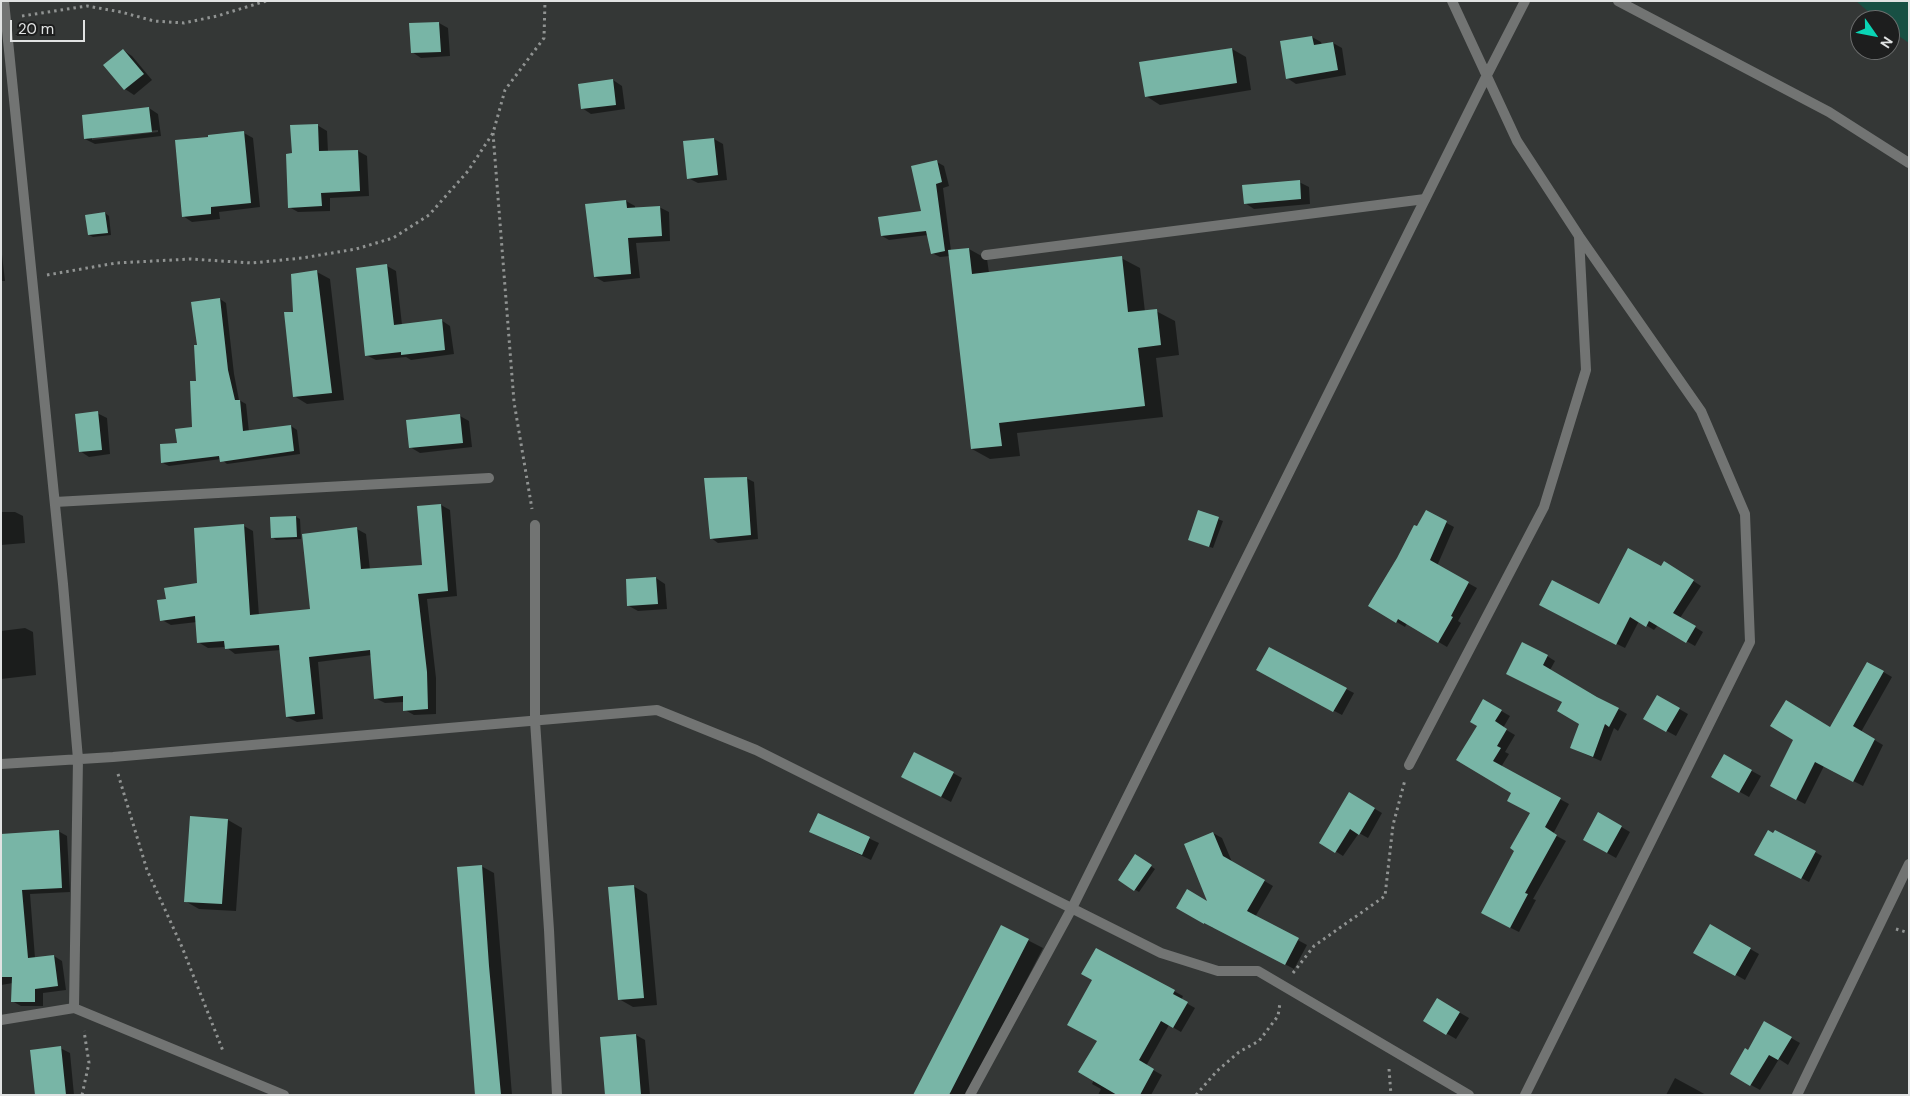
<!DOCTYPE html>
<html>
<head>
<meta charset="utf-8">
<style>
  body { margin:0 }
  #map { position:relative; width:1910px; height:1096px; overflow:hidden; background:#343736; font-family:"DM Sans",sans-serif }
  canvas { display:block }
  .frame { position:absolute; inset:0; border:2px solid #e1e3e3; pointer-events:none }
  .north { position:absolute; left:1850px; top:10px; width:50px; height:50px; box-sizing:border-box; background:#1d1e1e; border:1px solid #6b6d6d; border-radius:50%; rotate:123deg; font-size:14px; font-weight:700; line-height:20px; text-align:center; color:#e1e3e3 }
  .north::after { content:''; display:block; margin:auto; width:18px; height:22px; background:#0ad5b5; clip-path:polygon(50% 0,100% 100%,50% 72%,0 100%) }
  .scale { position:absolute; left:10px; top:20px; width:75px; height:22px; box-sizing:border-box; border:2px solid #e1e3e3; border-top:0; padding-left:6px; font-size:15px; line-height:18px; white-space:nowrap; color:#e1e3e3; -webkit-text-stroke:4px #1d1e1e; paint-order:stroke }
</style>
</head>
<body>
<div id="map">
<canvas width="1910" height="1096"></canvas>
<div class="frame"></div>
<div class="north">N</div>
<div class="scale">20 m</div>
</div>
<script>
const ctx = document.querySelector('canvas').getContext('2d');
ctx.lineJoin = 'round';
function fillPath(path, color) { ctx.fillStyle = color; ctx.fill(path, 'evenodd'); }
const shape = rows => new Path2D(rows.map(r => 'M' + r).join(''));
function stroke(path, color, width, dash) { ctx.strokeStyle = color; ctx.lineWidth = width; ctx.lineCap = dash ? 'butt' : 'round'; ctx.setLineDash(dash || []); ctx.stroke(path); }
fillPath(shape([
  [1856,1,1909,1,1909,43,1890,30,1890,20,1878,20]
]), '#185044');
fillPath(shape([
  [439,23,448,28,450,56,421,58,412,52],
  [1312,37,1321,42,1322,45,1333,43,1342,48,1346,75,1296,84,1287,78],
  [1232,49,1246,57,1251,90,1160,105,1146,96],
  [123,50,132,56,152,80,134,95,125,89,105,65],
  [613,80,622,86,625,109,591,114,582,108],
  [149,108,158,114,161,136,95,144,85,139],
  [158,130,158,132,92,140,92,137],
  [317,125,327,131,328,152,358,151,367,156,369,196,330,198,330,211,298,212,289,207,293,155],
  [244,133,253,138,260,207,219,212,220,219,192,222,183,216],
  [714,139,723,144,727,180,698,183,688,178],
  [937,162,944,166,949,186,943,188,951,251,969,249,987,259,989,273,1121,258,1140,268,1145,312,1156,311,1175,321,1179,355,1156,358,1163,417,1017,433,1020,456,990,459,972,449,950,256,940,257,932,253,928,235,889,240,882,236,923,212],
  [1299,182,1309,187,1310,204,1254,209,1245,203],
  [626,201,635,206,635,209,659,207,669,212,670,241,636,243,640,278,604,282,595,277],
  [105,213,109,216,111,235,93,237,89,235],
  [1,246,5,281,1,281],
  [387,266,396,271,402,325,441,320,450,326,454,354,411,360,406,357,376,360,366,355],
  [317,272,330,279,344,400,307,404,294,396,294,313],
  [220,299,226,303,234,374,239,400,246,404,249,432,291,426,297,430,300,454,227,464,221,459,169,466,163,463,194,428,198,382,198,346],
  [97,413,107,418,110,454,89,457,80,451],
  [460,416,469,421,472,447,420,453,410,447],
  [746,478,754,482,758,539,718,543,711,538],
  [441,505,450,510,457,596,427,599,436,678,436,714,414,715,405,710,404,702,385,703,375,698,372,655,318,662,323,719,297,722,287,717,281,650,235,654,226,647,208,648,198,642,197,622,171,625,162,620,167,600,198,584,244,526,253,531,259,616,312,610,357,529,366,534,370,570,423,566],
  [1,512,15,512,23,516,25,543,1,545],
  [1199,512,1223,521,1213,548,1189,540],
  [1426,512,1454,527,1437,566,1477,588,1458,621,1461,623,1447,647,1407,623,1405,627,1370,606],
  [296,517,300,519,301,539,276,540,272,537],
  [1661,567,1672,567,1701,586,1680,618,1703,632,1695,646,1658,625,1654,630,1639,621,1625,648,1549,610,1600,605],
  [656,578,665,584,667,609,638,611,629,606,627,580],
  [25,628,33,632,36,675,1,679,1,631],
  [1547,656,1555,661,1550,670,1627,714,1618,731,1614,728,1601,761,1571,748,1581,723,1563,702,1508,674],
  [1868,663,1892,677,1861,732,1883,745,1863,786,1824,766,1805,804,1780,791,1831,728],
  [1266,675,1346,689,1354,693,1342,715],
  [1657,696,1688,714,1676,736,1645,719],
  [1484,701,1510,716,1503,728,1515,735,1505,752,1509,754,1501,767,1569,804,1553,834,1566,841,1533,899,1536,900,1519,932,1491,918,1515,850,1532,813,1513,793,1458,760,1479,725],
  [1724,756,1761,776,1749,797,1713,777],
  [953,773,962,778,951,802,912,782],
  [1349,794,1382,813,1368,838,1359,833,1343,856,1321,842],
  [1599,814,1630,832,1616,858,1584,840],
  [818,815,879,843,871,860,811,832],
  [228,820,242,828,236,911,199,909,185,901],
  [58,831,67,836,70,892,30,894,35,958,54,956,62,961,66,990,43,993,43,1006,21,1006,12,1001,13,983,1,985,1,836],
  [1213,833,1222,838,1232,862,1273,886,1255,917,1307,945,1294,969,1214,927,1213,928,1178,907,1209,903],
  [1815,852,1822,856,1809,882,1763,858],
  [1135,856,1155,869,1139,892,1119,880],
  [481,866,494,873,512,1095,476,1095],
  [633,886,647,894,657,1005,633,1007,619,999],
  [1710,926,1759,954,1745,980,1695,952],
  [1002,927,1043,948,967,1095,915,1095],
  [1096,949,1183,996,1181,1000,1195,1008,1181,1032,1169,1025,1146,1066,1162,1075,1151,1095,1098,1095,1101,1089,1092,1084,1094,1080,1098,1041,1094,980],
  [1438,1000,1469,1018,1456,1039,1425,1021],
  [1765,1023,1800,1043,1788,1065,1779,1059,1760,1090,1731,1074,1749,1051],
  [636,1035,645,1040,650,1095,606,1095,602,1038],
  [60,1048,70,1053,74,1095,36,1095],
  [1675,1078,1699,1091,1706,1095,1666,1095]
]), '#0007');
fillPath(shape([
  [439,22,441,52,411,53,409,23],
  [1312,36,1314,45,1333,42,1338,70,1286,79,1280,41],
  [1232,48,1237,83,1145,97,1139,62],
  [123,49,144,74,124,90,103,65],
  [613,79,616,105,581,109,578,84],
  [149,107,152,132,84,139,82,115],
  [318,124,319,151,358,150,360,191,321,193,322,206,288,208,286,154,292,153,290,125],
  [244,131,251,203,211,207,211,214,182,217,175,140,208,137,208,135],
  [714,138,718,175,687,179,683,141],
  [937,160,942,182,936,184,945,251,931,254,926,231,881,236,878,217,921,211,911,166],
  [1300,180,1301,199,1244,204,1242,185],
  [626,200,627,208,660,206,662,236,628,238,631,274,594,277,585,204],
  [105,212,108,233,88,235,85,215],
  [969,248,972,274,1122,256,1128,312,1157,309,1161,345,1138,348,1145,406,999,423,1002,446,971,449,948,250],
  [387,264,394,325,442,319,445,350,401,355,401,352,365,356,356,268],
  [317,270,332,393,293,397,284,312,293,312,291,274],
  [220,298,228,370,235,400,240,400,243,431,291,425,294,451,220,462,219,456,161,463,160,444,177,443,175,429,192,427,190,381,196,381,194,345,197,345,191,302],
  [98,411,102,450,79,452,75,414],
  [460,414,463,443,409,448,406,420],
  [747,477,751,535,710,539,704,478],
  [441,504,448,591,418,594,427,672,428,709,403,711,403,696,374,699,370,650,309,657,315,714,286,717,279,645,225,649,224,641,197,643,195,616,160,621,157,600,166,599,164,588,197,583,194,528,244,524,250,615,310,609,302,534,357,527,361,569,422,565,417,506],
  [1198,510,1219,517,1209,547,1188,540],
  [1426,510,1447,521,1430,560,1469,582,1451,616,1453,617,1438,643,1398,619,1396,623,1368,606,1397,558,1414,525,1417,526],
  [296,516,297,537,271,538,270,517],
  [1628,548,1661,566,1664,561,1694,580,1673,613,1696,626,1686,643,1649,621,1646,627,1630,617,1616,645,1539,605,1552,580,1599,604],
  [656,577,658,604,627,606,626,579],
  [1522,642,1548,655,1543,665,1597,697,1619,708,1609,727,1605,724,1593,757,1570,748,1579,724,1557,711,1562,702,1506,674],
  [1269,647,1347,688,1333,712,1256,670],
  [1867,662,1884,671,1853,726,1875,739,1853,782,1815,762,1796,800,1770,786,1793,740,1770,726,1786,700,1830,727],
  [1657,695,1680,708,1666,732,1643,719],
  [1483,699,1502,710,1495,721,1507,729,1497,746,1501,748,1493,761,1561,798,1545,827,1557,835,1525,893,1528,894,1510,928,1481,913,1514,851,1510,848,1530,813,1507,801,1511,793,1456,760,1477,726,1470,722],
  [914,752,954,772,941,797,901,777],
  [1724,754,1752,770,1739,793,1711,777],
  [1349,792,1375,808,1359,835,1350,829,1335,853,1319,843],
  [1598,812,1622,826,1607,853,1583,840],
  [818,813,870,837,862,855,809,832],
  [190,816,228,819,222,904,184,902],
  [59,830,62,888,22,890,28,958,54,955,58,986,35,989,35,1002,11,1002,12,977,1,977,1,834],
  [1768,830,1773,833,1775,830,1816,851,1801,879,1754,855],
  [1213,832,1223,856,1265,880,1247,911,1299,938,1285,965,1204,923,1204,924,1176,908,1187,889,1207,901,1184,844],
  [1135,854,1152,865,1134,891,1118,880],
  [482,865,489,966,501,1095,475,1095,457,867],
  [634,885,644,998,618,1000,608,887],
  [1710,924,1751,948,1735,976,1693,953],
  [1001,925,1029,939,949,1095,913,1095],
  [1096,948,1175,990,1173,994,1188,1002,1173,1028,1161,1021,1139,1060,1154,1069,1140,1095,1117,1095,1078,1072,1097,1041,1067,1025,1092,980,1081,974],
  [1437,998,1460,1012,1446,1035,1423,1021],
  [1764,1021,1792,1037,1778,1060,1769,1055,1750,1086,1730,1074,1745,1048,1748,1050],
  [636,1034,641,1095,605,1095,600,1037],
  [61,1046,66,1095,35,1095,30,1050]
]), '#78b5a6');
stroke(shape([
  [22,16,87,6,121,12,154,21,184,23,217,16,266,1],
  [493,133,514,402,532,509],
  [47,275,116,263,191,259,252,263,302,258,356,249,393,238,429,215,468,171,493,133,505,90,544,38,545,1],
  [118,774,147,870,182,947,223,1051],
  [1896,929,1909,933],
  [1293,973,1314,946,1385,896,1393,825,1405,780],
  [1389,1069,1391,1095],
  [82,1095,89,1063,84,1031],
  [1196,1095,1217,1071,1239,1052,1259,1041,1278,1016,1280,1003]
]), '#909392', 3, [2.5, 4]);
stroke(shape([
  [986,255,1425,199]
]), '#727473', 10);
stroke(shape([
  [4,1,63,584,78,759,74,1008],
  [1452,1,1517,141,1579,236,1701,411,1745,514,1750,642,1525,1095],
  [1618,1,1829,112,1909,163],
  [55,502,489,478],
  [535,525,535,721,549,930,557,1095],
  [1,764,113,757,657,710,756,750,1161,953,1218,971,1258,971,1469,1095],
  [1409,765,1544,507,1586,370,1579,237],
  [1,1020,74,1008,284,1095],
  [970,1095,1072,908,1487,75,1525,1],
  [1797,1095,1909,864]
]), '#727473', 10);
</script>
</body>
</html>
